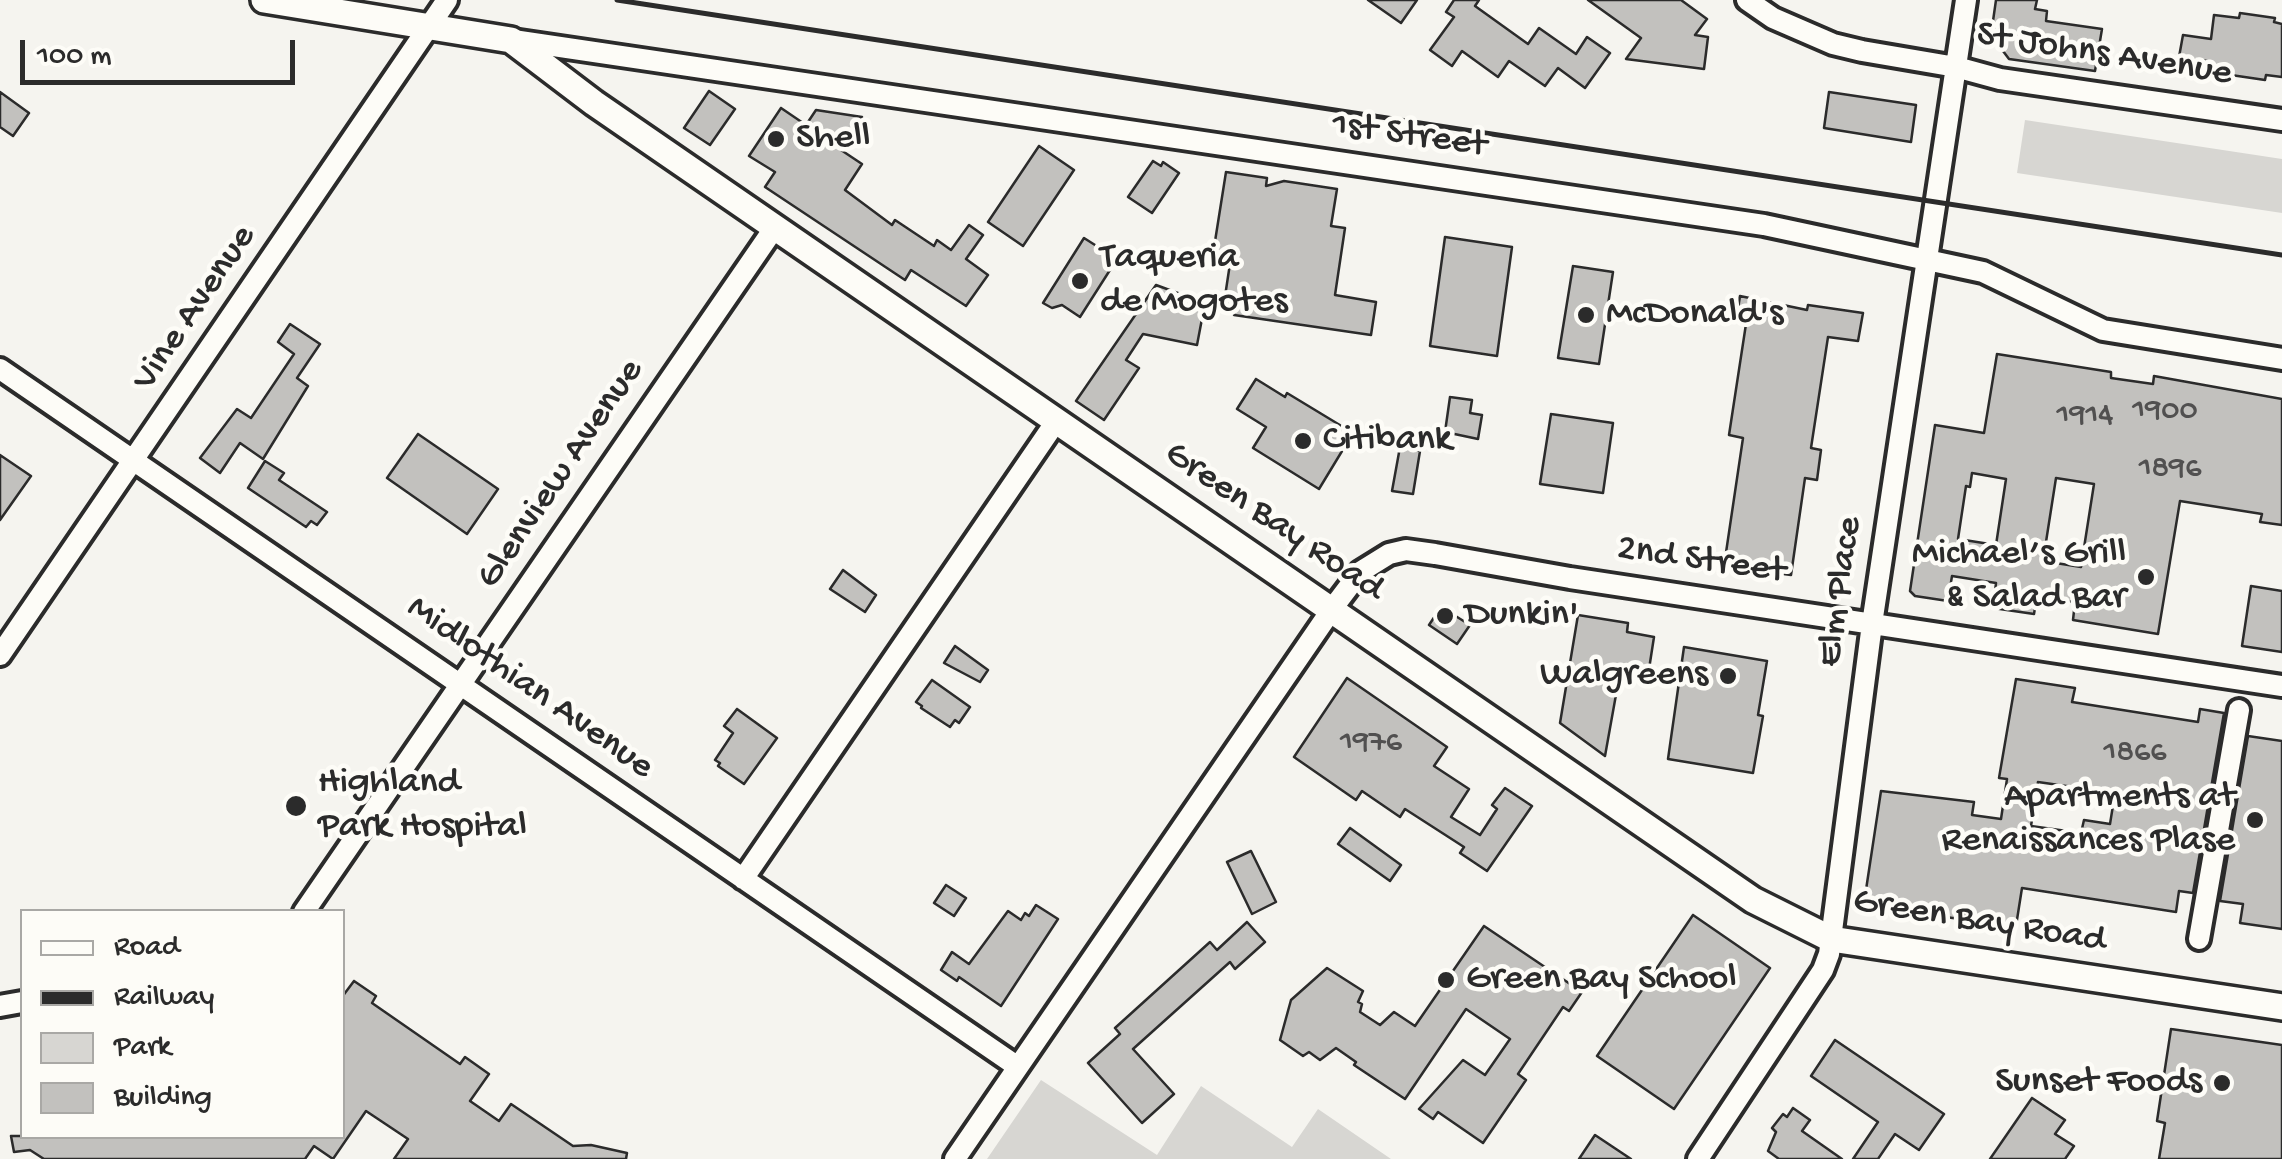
<!DOCTYPE html>
<html>
<head>
<meta charset="utf-8">
<style>
  body { margin:0 }
  #map { position:relative; width:2282px; height:1159px; overflow:hidden; background:#f5f4ef; font-family:"Gochi Hand",sans-serif }
  canvas { display:block }
  .legend { position:absolute; left:20px; top:909px; width:325px; height:230px; box-sizing:border-box; background:#fdfcf7; border:2px solid #a9a8a5; margin:0; padding:12px 18px; list-style:none; font-size:30px; color:#2b2b2b }
  .legend li { display:flex; align-items:center; gap:20px; height:50px }
  .legend b { width:50px; border:2px solid #a9a8a5 }
  .scale { position:absolute; left:20px; top:40px; width:275px; height:45px; box-sizing:border-box; border:5px solid #2b2b2b; border-top:0; padding-left:12px; font-size:30px; line-height:35px; white-space:nowrap; color:#2b2b2b; -webkit-text-stroke:8px #fdfcf7; paint-order:stroke }
</style>
</head>
<body>
<div id="map">
<canvas width="2282" height="1159"></canvas>
<ul class="legend">
<li><b style="height:12px;background:#fdfcf7"></b>Road</li>
<li><b style="height:12px;background:#2b2b2b"></b>Railway</li>
<li><b style="height:28px;background:#d7d6d2"></b>Park</li>
<li><b style="height:28px;background:#c2c1be"></b>Building</li>
</ul>
<div class="scale">100 m</div>
</div>
<script>
const ctx = document.querySelector('canvas').getContext('2d');
ctx.lineJoin = 'round';
function fillPath(path, color) { ctx.fillStyle = color; ctx.fill(path, 'evenodd'); }
const shape = rows => new Path2D(rows.map(r => 'M' + r).join(''));
function stroke(path, color, width, dash) { ctx.strokeStyle = color; ctx.lineWidth = width; ctx.lineCap = dash ? 'butt' : 'round'; ctx.setLineDash(dash || []); ctx.stroke(path); }
function write(font, color, halo, rows, align = 'center') {
  ctx.font = font + ' "Gochi Hand",sans-serif'; ctx.lineWidth = 9; ctx.setLineDash([]); ctx.textBaseline = 'middle'; ctx.strokeStyle = halo; ctx.fillStyle = color; for (const [text, x, y, turn = 0] of rows) {
    ctx.save(); ctx.translate(x, y); ctx.rotate((+turn || 0) * Math.PI / 180); ctx.textAlign = isNaN(turn) ? turn : align; if (halo) ctx.strokeText(text, 0, 0); ctx.fillText(text, 0, 0); ctx.restore();
  }
}
fillPath(shape([
  [2025,120,2282,159,2282,213,2017,173],
  [1041,1080,1157,1155,1201,1086,1292,1147,1318,1109,1391,1159,987,1159]
]), '#d7d6d2');
const building = shape([
  [1368,0,1417,0,1401,23,1368,0],
  [1454,0,1479,0,1475,6,1528,44,1539,28,1576,54,1587,37,1610,53,1585,88,1558,68,1545,86,1509,61,1498,77,1462,51,1452,66,1430,50,1454,17,1446,12,1454,0],
  [1588,0,1681,0,1707,19,1695,35,1708,37,1704,69,1626,59,1641,38,1588,0],
  [1996,0,2037,0,2035,9,2047,11,2046,21,2102,29,2095,71,2009,59,1991,35,1996,0],
  [2240,13,2275,18,2274,22,2282,24,2282,77,2266,75,2265,80,2231,75,2231,70,2206,66,2207,61,2179,57,2183,35,2211,39,2214,15,2239,18,2240,13],
  [709,91,735,109,710,145,684,128,709,91],
  [0,92,29,113,13,136,0,127,0,92],
  [1829,92,1916,105,1911,142,1824,128,1829,92],
  [781,108,806,125,816,110,862,117,841,150,862,164,845,190,892,225,895,220,934,246,937,240,951,250,969,225,983,235,966,259,988,275,966,306,911,270,905,280,765,187,775,172,749,156,781,108],
  [1039,146,1074,170,1023,246,988,222,1039,146],
  [1153,161,1161,166,1163,162,1179,173,1152,213,1128,197,1153,161],
  [1226,172,1267,178,1266,186,1284,181,1337,189,1331,226,1345,228,1335,295,1376,302,1371,335,1234,315,1235,305,1224,303,1231,257,1213,254,1226,172],
  [1445,237,1512,247,1497,356,1430,346,1445,237],
  [1084,238,1117,259,1080,317,1062,305,1052,308,1043,303,1084,238],
  [1573,266,1613,272,1599,364,1558,358,1573,266],
  [1156,285,1205,303,1197,345,1143,334,1126,360,1139,368,1104,420,1076,401,1156,285],
  [1740,296,1807,310,1808,305,1863,313,1858,341,1828,337,1811,448,1821,450,1817,480,1805,478,1791,575,1724,566,1743,438,1729,435,1746,324,1736,322,1740,296],
  [290,324,320,344,297,378,308,386,263,459,240,443,220,473,200,458,237,409,251,418,294,354,278,342,290,324],
  [1997,354,2111,372,2111,378,2153,384,2154,376,2282,399,2282,525,2260,522,2262,514,2180,501,2158,634,2073,620,2075,602,2037,596,2034,614,1993,608,1996,583,1952,576,1948,601,1915,596,1910,591,1935,425,1984,433,1997,354],
  [1972,473,2006,479,1996,545,1958,539,1966,486,1970,487,1972,473],
  [2056,478,2094,484,2081,567,2043,561,2056,478],
  [1256,379,1285,397,1287,393,1353,433,1319,489,1253,448,1266,427,1237,409,1256,379],
  [1450,397,1472,400,1470,413,1482,415,1478,439,1445,432,1450,397],
  [1551,414,1613,423,1603,493,1540,484,1551,414],
  [418,434,498,489,467,534,387,478,418,434],
  [1400,447,1420,451,1413,494,1392,491,1400,447],
  [0,455,31,476,0,520,0,455],
  [265,461,284,473,279,480,327,512,317,525,311,521,306,527,248,488,265,461],
  [843,570,876,595,865,612,830,589,843,570],
  [2251,586,2282,591,2282,652,2242,646,2251,586],
  [1441,607,1470,625,1457,644,1429,625,1441,607],
  [1578,615,1628,623,1627,632,1654,637,1647,682,1619,678,1605,756,1560,723,1578,615],
  [955,646,988,670,980,682,944,663,955,646],
  [1684,647,1767,661,1758,715,1763,716,1753,773,1668,759,1684,647],
  [1347,678,1447,747,1434,766,1469,789,1451,817,1480,835,1497,809,1492,805,1505,788,1532,806,1487,871,1460,853,1464,847,1405,809,1400,817,1362,791,1356,800,1294,757,1347,678],
  [2016,679,2075,688,2072,702,2198,722,2200,709,2224,713,2193,893,2179,891,2176,912,2022,888,2016,926,1913,913,1913,910,1864,903,1881,791,1974,802,1972,815,2001,819,2007,779,1999,778,2016,679],
  [2038,782,2115,793,2110,824,2084,820,2081,833,2031,826,2038,782],
  [932,680,970,707,959,723,955,720,950,727,921,708,922,706,916,702,932,680],
  [737,709,777,738,744,784,718,766,720,763,715,760,733,733,724,726,737,709],
  [2248,736,2282,741,2282,929,2240,923,2243,904,2220,901,2248,736],
  [1350,828,1401,865,1390,881,1338,844,1350,828],
  [1251,851,1276,902,1252,914,1227,862,1251,851],
  [946,885,966,898,954,916,934,903,946,885],
  [1036,905,1058,919,1001,1006,959,977,957,981,941,970,952,952,969,964,1008,911,1021,920,1025,913,1029,916,1036,905],
  [1693,915,1770,968,1674,1109,1597,1056,1693,915],
  [1247,922,1265,942,1235,969,1230,962,1133,1049,1174,1094,1142,1123,1088,1063,1120,1034,1115,1028,1210,942,1217,950,1247,922],
  [1484,926,1582,992,1569,1011,1563,1007,1518,1074,1526,1080,1483,1143,1438,1112,1433,1119,1419,1109,1463,1060,1485,1075,1510,1039,1466,1009,1405,1099,1354,1065,1356,1062,1336,1048,1320,1060,1309,1052,1303,1056,1280,1040,1291,1000,1327,968,1363,991,1358,1002,1362,1004,1360,1012,1380,1025,1394,1012,1415,1026,1484,926],
  [354,981,376,996,372,1003,460,1064,465,1057,489,1074,470,1101,499,1121,511,1104,573,1146,591,1145,627,1153,626,1159,394,1159,408,1139,366,1111,333,1159,314,1146,305,1159,44,1159,30,1150,14,1152,11,1136,342,1136,342,997,354,981],
  [2171,1029,2282,1045,2282,1159,2159,1159,2165,1123,2157,1121,2171,1029],
  [1835,1040,1944,1114,1919,1150,1895,1134,1878,1159,1853,1159,1878,1122,1811,1076,1835,1040],
  [2032,1098,2065,1120,2055,1134,2074,1146,2065,1159,1990,1159,2032,1098],
  [1793,1108,1810,1120,1802,1131,1842,1159,1779,1159,1768,1151,1776,1132,1772,1128,1783,1114,1787,1117,1793,1108],
  [1595,1135,1631,1159,1579,1159,1595,1135]
]);
fillPath(building, '#c2c1be');
stroke(building, '#2b2b2b', 2.5);
const minor = shape([
  [1747,0,1773,18,1833,44,1862,51,1956,67,2000,79,2282,120],
  [513,40,1764,225,1983,272,2103,330,2282,359],
  [0,369,1018,1067],
  [0,655,447,0],
  [743,879,1057,420],
  [304,912,775,227],
  [2199,939,2239,710],
  [0,1006,22,1002],
  [955,1159,1332,609,1360,572,1389,554,1406,550,1435,554,1570,578,2282,686],
  [1698,1159,1823,970,1829,954,1872,624,1966,0]
]);
const major = shape([
  [264,0,511,40,594,103,1753,900,1831,939,2282,1007]
]);
stroke(minor, '#2b2b2b', 28);
stroke(major, '#2b2b2b', 32);
stroke(minor, '#fdfcf7', 20);
stroke(major, '#fdfcf7', 25);
stroke(shape([
  [617,0,2282,255]
]), '#2b2b2b', 5);
for (const [x, y, r, color] of [
  [776,139,10,"#2b2b2b"],
  [1080,281,10,"#2b2b2b"],
  [1586,315,10,"#2b2b2b"],
  [1303,441,10,"#2b2b2b"],
  [2146,577,10,"#2b2b2b"],
  [1445,616,10,"#2b2b2b"],
  [1728,676,10,"#2b2b2b"],
  [296,806,12,"#2b2b2b"],
  [2255,820,10,"#2b2b2b"],
  [1446,980,10,"#2b2b2b"],
  [2222,1083,10,"#2b2b2b"]
]) { const dot = new Path2D(); dot.arc(x, y, r, 0, 2 * Math.PI); ctx.fillStyle = color; ctx.fill(dot); stroke(dot, '#fdfcf7', 4); }
write('32px', '#515050', null, [
  ["1900",2165,412],
  ["1914",2085,417],
  ["1896",2170,470],
  ["1976",1371,744],
  ["1866",2135,754]
]);
write('38px', '#2b2b2b', '#fdfcf7', [
  ["St Johns Avenue",2104,56,9],
  ["1st Street",1409,137,8],
  ["Vine Avenue",196,309,-56],
  ["Glenview Avenue",562,475,-56],
  ["Green Bay Road",1273,523,34],
  ["2nd Street",1701,562,8],
  ["Elm Place",1842,592,-82],
  ["Midlothian Avenue",529,689,35],
  ["Green Bay Road",1979,923,9]
]);
write('38px', '#2b2b2b', '#fdfcf7', [
  ["Shell",796,139],
  ["Taqueria",1100,259],
  ["de Mogotes",1100,303],
  ["McDonald's",1606,315],
  ["Citibank",1323,441],
  ["Michael’s Grill",2126,555,"right"],
  ["& Salad Bar",2126,599,"right"],
  ["Dunkin'",1465,616],
  ["Walgreens",1708,676,"right"],
  ["Highland",318,784],
  ["Park Hospital",318,828],
  ["Apartments at",2235,798,"right"],
  ["Renaissances Plase",2235,842,"right"],
  ["Green Bay School",1466,980],
  ["Sunset Foods",2202,1083,"right"]
], 'left');
</script>
</body>
</html>
